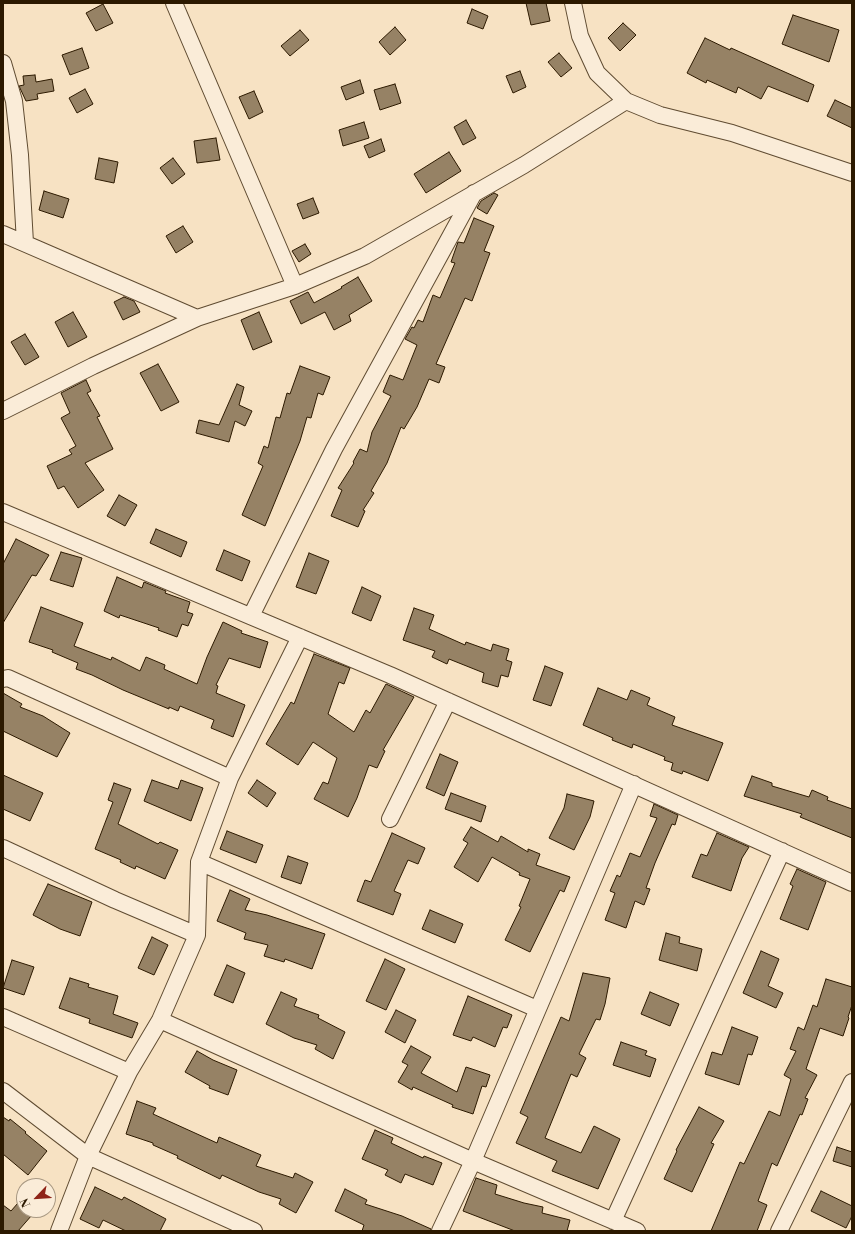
<!DOCTYPE html>
<html>
<head>
<meta charset="utf-8">
<style>
  body { margin:0 }
  #map { position:relative; width:855px; height:1234px; overflow:hidden; background:#f7e2c3; font-family:"Libre Bodoni",serif }
  canvas { display:block }
  .frame { position:absolute; inset:0; border:4px solid #2c1900; pointer-events:none }
  .north { position:absolute; left:16px; top:1178px; width:40px; height:40px; box-sizing:border-box; background:#faecd8; border:1px solid #a89882; border-radius:50%; rotate:245deg; font-size:11px; font-weight:700; line-height:16px; text-align:center; color:#2c1900 }
  .north::after { content:''; display:block; margin:auto; width:14px; height:18px; background:#8f2418; clip-path:polygon(50% 0,100% 100%,50% 72%,0 100%) }
</style>
</head>
<body>
<div id="map">
<canvas width="855" height="1234"></canvas>
<div class="frame"></div>
<div class="north">N</div>
</div>
<script>
const ctx = document.querySelector('canvas').getContext('2d');
ctx.lineJoin = 'round';
function fillPath(path, color) { ctx.fillStyle = color; ctx.fill(path, 'evenodd'); }
const shape = rows => new Path2D(rows.map(r => 'M' + r).join(''));
function stroke(path, color, width, dash) { ctx.strokeStyle = color; ctx.lineWidth = width; ctx.lineCap = dash ? 'butt' : 'round'; ctx.setLineDash(dash || []); ctx.stroke(path); }
const building = shape([
  [526,3,546,3,550,21,531,25,526,3],
  [103,4,113,23,96,31,86,13,103,4],
  [472,9,488,16,483,29,467,23,472,9],
  [793,15,839,30,829,62,782,44,793,15],
  [623,23,636,35,620,51,608,38,623,23],
  [395,27,406,40,390,55,379,42,395,27],
  [300,30,309,40,290,56,281,46,300,30],
  [705,38,730,50,731,48,814,85,808,102,768,86,761,99,738,87,736,93,707,80,706,83,687,73,705,38],
  [82,48,89,68,70,75,62,55,82,48],
  [559,53,572,68,561,77,548,62,559,53],
  [520,71,526,87,513,93,506,76,520,71],
  [35,75,36,82,52,79,54,91,37,94,38,99,26,101,19,86,24,85,23,76,35,75],
  [360,80,364,93,346,100,341,87,360,80],
  [395,84,401,103,380,110,374,90,395,84],
  [85,89,93,104,77,113,69,98,85,89],
  [254,91,263,112,249,119,239,97,254,91],
  [835,100,852,108,852,128,827,116,835,100],
  [466,120,476,138,463,145,454,127,466,120],
  [364,122,369,138,343,146,339,130,364,122],
  [216,138,220,160,197,163,194,141,216,138],
  [381,139,385,151,369,158,364,146,381,139],
  [449,152,461,171,426,193,414,174,449,152],
  [99,158,118,162,114,183,95,179,99,158],
  [173,158,185,174,172,184,160,168,173,158],
  [44,191,69,199,63,218,39,210,44,191],
  [494,193,498,195,487,214,477,208,481,201,494,193],
  [313,198,319,213,303,219,297,204,313,198],
  [474,218,494,226,484,251,490,253,472,301,465,298,436,364,445,367,439,383,429,379,417,407,404,429,401,427,387,463,371,491,374,493,363,510,365,511,358,527,331,516,342,490,338,488,354,463,353,462,360,449,367,452,372,432,391,396,383,392,390,375,403,380,417,345,405,339,412,327,414,328,418,320,423,322,433,295,440,298,455,263,451,262,458,242,464,243,474,218],
  [183,226,193,242,176,253,166,236,183,226],
  [305,244,311,254,299,262,292,251,305,244],
  [358,277,372,301,349,315,351,321,334,330,325,312,301,324,290,301,308,292,314,303,342,288,341,287,358,277],
  [124,297,134,301,140,312,123,320,114,302,124,297],
  [73,312,87,337,68,347,55,322,73,312],
  [259,312,272,342,253,350,241,320,259,312],
  [25,334,39,357,25,365,11,342,25,334],
  [158,364,179,402,161,411,140,373,158,364],
  [300,366,330,377,323,395,318,393,311,418,307,417,300,441,265,526,242,515,263,466,258,463,264,446,268,448,276,417,280,418,287,393,290,394,300,366],
  [86,380,91,391,87,393,100,416,97,417,113,449,85,463,104,490,78,508,64,486,58,489,47,466,72,454,69,450,76,446,61,418,70,413,61,393,86,380],
  [237,384,244,387,239,405,252,411,245,426,235,421,229,442,196,433,199,420,219,425,237,384],
  [119,495,137,505,125,526,107,516,119,495],
  [156,529,187,542,181,557,150,543,156,529],
  [16,539,49,555,36,576,32,575,3,623,3,564,16,539],
  [224,550,250,561,242,581,216,570,224,550],
  [61,552,82,558,73,587,50,580,61,552],
  [309,553,329,561,316,594,296,587,309,553],
  [117,577,142,588,144,582,166,591,165,593,190,602,187,612,193,614,188,626,182,624,177,637,158,630,159,628,120,615,119,618,104,611,117,577],
  [362,587,381,596,371,621,352,613,362,587],
  [41,607,83,623,74,646,111,660,112,657,140,671,146,657,165,665,164,669,197,684,207,657,223,622,242,631,241,633,268,642,260,668,229,658,216,685,218,686,216,693,245,705,233,737,211,728,214,720,180,706,178,711,169,707,169,709,123,690,92,675,76,669,78,663,52,652,53,650,29,642,41,607],
  [414,608,434,615,429,629,465,645,466,642,491,651,493,644,509,649,506,660,512,662,508,677,501,675,498,687,482,682,484,673,449,659,447,664,432,657,435,651,403,640,414,608],
  [314,654,350,668,344,684,339,682,328,714,354,732,366,710,370,713,386,684,414,697,383,750,385,751,377,768,369,765,357,798,348,817,314,799,323,782,328,784,337,758,313,742,298,765,266,744,291,702,294,704,314,654],
  [545,666,563,673,551,706,533,700,545,666],
  [598,688,627,700,631,690,650,698,647,705,675,717,672,725,723,743,708,781,683,771,682,774,671,770,673,763,664,760,665,757,633,744,632,748,612,740,613,738,583,725,598,688],
  [3,693,22,704,20,707,43,716,70,733,57,757,3,731,3,693],
  [440,754,458,762,444,796,426,788,440,754],
  [3,775,43,793,30,821,3,809,3,775],
  [752,776,772,783,772,786,809,797,812,790,828,797,827,800,852,809,852,838,800,817,802,814,744,796,752,776],
  [152,780,178,789,181,780,203,788,191,821,144,801,152,780],
  [257,780,276,793,267,807,248,793,257,780],
  [114,783,131,789,118,824,158,844,160,842,178,850,165,879,136,866,135,869,120,862,121,860,95,849,113,802,108,800,114,783],
  [451,793,486,806,481,822,445,809,451,793],
  [567,794,594,801,590,817,574,850,549,838,564,808,567,794],
  [654,804,678,815,675,825,672,824,655,863,646,888,650,889,644,905,635,901,626,928,605,920,615,893,610,891,617,875,620,877,630,853,640,857,657,818,650,816,654,804],
  [471,827,498,842,501,836,528,852,528,849,540,854,536,865,570,877,564,892,560,890,530,952,505,940,521,907,519,906,530,879,519,875,520,873,492,857,478,882,454,867,468,843,463,840,471,827],
  [227,831,263,845,256,863,220,849,227,831],
  [392,833,425,848,418,864,408,860,394,891,401,894,393,915,357,901,365,880,371,882,392,833],
  [717,833,749,847,742,858,731,891,692,877,701,854,707,856,717,833],
  [288,856,308,863,301,884,281,877,288,856],
  [797,869,826,882,808,930,780,919,793,886,790,884,797,869],
  [48,884,92,902,80,936,60,929,33,915,48,884],
  [230,890,250,899,245,910,267,915,325,934,312,969,285,959,284,962,264,956,268,945,244,939,246,933,217,921,230,890],
  [430,910,463,924,455,943,422,929,430,910],
  [666,933,680,937,679,943,702,949,697,971,659,960,666,933],
  [152,937,168,945,154,975,138,968,152,937],
  [761,951,779,959,768,986,783,993,776,1008,743,993,761,951],
  [385,959,405,969,386,1010,366,1001,385,959],
  [12,960,34,967,24,995,3,988,12,960],
  [227,965,245,973,233,1003,214,995,227,965],
  [583,973,610,978,605,1004,600,1020,596,1019,579,1054,586,1058,577,1077,571,1074,545,1138,581,1153,594,1126,620,1139,598,1189,552,1171,557,1161,516,1143,528,1117,520,1113,561,1017,569,1021,583,973],
  [70,978,89,984,88,987,118,996,113,1014,138,1023,132,1038,89,1023,90,1019,59,1008,70,978],
  [826,979,852,987,852,1005,848,1017,849,1018,843,1036,820,1028,806,1069,817,1075,805,1098,808,1099,802,1115,800,1114,777,1166,772,1163,758,1201,767,1205,757,1231,711,1231,740,1162,744,1164,769,1111,780,1116,791,1079,784,1075,796,1051,790,1049,798,1027,804,1030,813,1005,817,1007,826,979],
  [281,992,297,999,294,1006,319,1015,318,1018,345,1032,333,1059,315,1049,317,1045,294,1038,266,1024,281,992],
  [650,992,679,1004,670,1026,641,1014,650,992],
  [468,996,512,1015,507,1028,503,1027,495,1047,473,1037,471,1041,453,1035,468,996],
  [396,1010,416,1020,405,1043,385,1032,396,1010],
  [732,1027,758,1037,752,1055,748,1054,739,1085,705,1074,712,1052,722,1055,732,1027],
  [621,1042,647,1051,645,1055,656,1059,650,1077,613,1065,621,1042],
  [411,1046,431,1057,421,1073,457,1092,466,1067,490,1075,486,1087,482,1086,473,1114,452,1107,453,1105,413,1087,412,1090,398,1082,408,1065,402,1062,411,1046],
  [197,1051,213,1060,237,1070,228,1095,209,1088,210,1086,185,1072,197,1051],
  [137,1101,156,1108,153,1114,217,1143,219,1137,261,1155,256,1166,293,1178,295,1173,313,1182,296,1213,279,1204,281,1199,259,1192,222,1175,220,1179,177,1158,178,1156,153,1145,153,1143,126,1134,137,1101],
  [699,1107,724,1121,711,1143,714,1144,692,1192,664,1179,677,1151,676,1150,699,1107],
  [3,1117,9,1121,10,1119,26,1132,25,1133,47,1151,28,1175,3,1154,3,1117],
  [375,1130,393,1138,391,1143,423,1158,424,1156,442,1163,433,1185,405,1174,401,1183,385,1175,388,1170,362,1159,375,1130],
  [837,1147,852,1152,852,1167,833,1161,837,1147],
  [476,1178,497,1185,495,1194,524,1203,543,1207,542,1213,570,1220,567,1231,515,1231,463,1211,476,1178],
  [95,1187,122,1200,124,1197,166,1219,160,1231,126,1231,103,1220,99,1228,80,1219,95,1187],
  [345,1189,367,1200,365,1204,402,1216,431,1229,431,1231,362,1231,364,1225,335,1211,345,1189],
  [821,1191,852,1206,852,1216,846,1228,811,1211,821,1191],
  [18,1203,32,1215,18,1231,3,1231,3,1205,11,1211,18,1203]
]);
fillPath(building, '#968265');
stroke(building, '#2c1900', 1);
const minor = shape([
  [174,3,295,286],
  [573,3,580,36,597,73,626,101,660,115,732,133,852,173],
  [3,63,14,101,20,155,25,243],
  [3,234,197,318],
  [3,411,93,366,197,318,295,286,365,256,524,165,626,101],
  [3,512,390,675,852,883],
  [251,616,334,449,474,193],
  [3,679,8,678,230,778],
  [390,819,448,701],
  [3,848,115,900,197,935],
  [199,862,537,1009],
  [3,1017,129,1072],
  [160,1020,473,1161,637,1231],
  [3,1091,88,1156,254,1231],
  [613,1221,782,851],
  [59,1231,88,1156,129,1072,160,1020,197,935,199,862,230,778,300,637],
  [440,1231,473,1161,634,784],
  [779,1231,852,1082]
]);
stroke(minor, '#5f4b31', 18);
stroke(minor, '#faecd8', 16);
</script>
</body>
</html>
